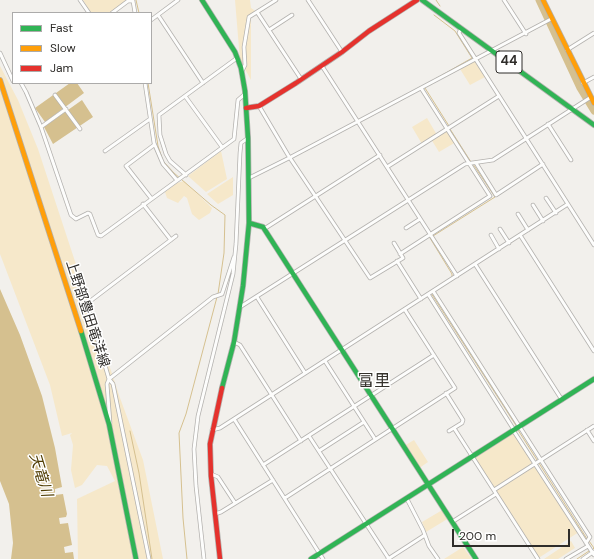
<!DOCTYPE html>
<html>
<head>
<meta charset="utf-8">
<style>
  body { margin:0 }
  #map { position:relative; width:594px; height:559px; overflow:hidden; background:#f2f0ec; font-family:"DM Sans",sans-serif }
  canvas { display:block }
  .legend { position:absolute; left:12px; top:12px; width:140px; height:72px; box-sizing:border-box; background:#fff; border:1px solid #acabaa; margin:0; padding:5px 7px; list-style:none; font-size:12px; color:#2f2d2a }
  .legend li { display:flex; align-items:center; gap:8px; height:20px }
  .legend b { width:20px; border:1px solid #acabaa }
  .scale { position:absolute; left:452px; top:529px; width:118px; height:18px; box-sizing:border-box; border:2px solid #2f2d2a; border-top:0; padding-left:5px; font-size:12px; line-height:14px; white-space:nowrap; color:#2f2d2a; -webkit-text-stroke:3px #fff; paint-order:stroke }
</style>
</head>
<body>
<div id="map">
<canvas width="594" height="559"></canvas>
<ul class="legend">
<li><b style="height:5px;background:#30b455"></b>Fast</li>
<li><b style="height:5px;background:#ff9f0a"></b>Slow</li>
<li><b style="height:5px;background:#e5322d"></b>Jam</li>
</ul>
<div class="scale">200 m</div>
</div>
<script>
const ctx = document.querySelector('canvas').getContext('2d');
ctx.lineJoin = 'round';
function fillPath(path, color) { ctx.fillStyle = color; ctx.fill(path, 'evenodd'); }
const shape = rows => new Path2D(rows.map(r => 'M' + r).join(''));
function stroke(path, color, width, dash) { ctx.strokeStyle = color; ctx.lineWidth = width; ctx.lineCap = dash ? 'butt' : 'round'; ctx.setLineDash(dash || []); ctx.stroke(path); }
function write(font, color, halo, rows, align = 'center') {
  ctx.font = font + ' "DM Sans","Noto Sans JP",sans-serif'; ctx.lineWidth = 3; ctx.setLineDash([]); ctx.textBaseline = 'middle'; ctx.strokeStyle = halo; ctx.fillStyle = color; for (const [text, x, y, turn = 0] of rows) {
    ctx.save(); ctx.translate(x, y); ctx.rotate((+turn || 0) * Math.PI / 180); ctx.textAlign = isNaN(turn) ? turn : align; if (halo) ctx.strokeText(text, 0, 0); ctx.fillText(text, 0, 0); ctx.restore();
  }
}
fillPath(shape([
  [83,0,127,0,110,13,91,13],
  [235,0,250,0,251,8,257,12,251,16,251,80,240,60],
  [475,61,485,77,470,85,460,69],
  [0,66,18,100,38,149,120,398,143,460,163,559,78,559,77,499,115,481,107,466,97,465,82,485,75,488,71,470,73,445,70,435,72,433,62,436,50,385,0,254],
  [427,118,437,135,447,128,456,142,439,152,431,139,422,144,412,127],
  [221,151,227,179,206,192,188,176],
  [233,177,233,195,218,204,207,194],
  [184,181,212,208,210,213,199,220,192,214,187,198,184,196,178,203,167,198,165,192,177,183],
  [513,430,579,532,537,559,472,457],
  [414,440,428,462,418,469,404,446],
  [444,509,449,518,426,532,422,522],
  [571,541,575,548,558,559,544,559],
  [463,547,472,559,444,559]
]), '#f6e8ca');
fillPath(shape([
  [70,83,77,83,84,93,45,122,35,108],
  [82,100,93,117,53,144,44,127],
  [0,289,20,335,42,396,55,448,62,487,55,489,55,495,63,494,67,514,66,517,59,518,60,524,68,523,72,545,64,547,65,553,73,552,74,559,11,559,13,543,9,504,0,481]
]), '#d5c08f');
stroke(shape([
  [136,0,139,13],
  [436,0,440,6],
  [148,83,158,146,163,161,174,173,211,205,225,215,224,253,218,294],
  [423,86,472,58,455,31,434,15],
  [425,88,449,126],
  [450,129,471,162],
  [433,236,495,197,473,164],
  [430,238,452,274,452,276],
  [431,291,438,286],
  [431,293,517,427],
  [518,430,587,539],
  [130,431,139,473,152,559],
  [589,541,594,548,592,550],
  [187,559,183,518,179,433,186,414,217,297],
  [577,559,589,551]
]), '#d5c08f', 1);
stroke(shape([
  [539,0,580,88,594,111]
]), '#d5c08f', 7);
const street = shape([
  [80,0,89,13],
  [308,0,342,52],
  [504,0,526,34],
  [133,1,135,13],
  [257,12,301,79],
  [112,13,128,1,133,1],
  [158,15,203,83],
  [151,20,178,0],
  [461,28,459,33,594,245],
  [269,30,292,15],
  [567,50,594,33],
  [0,53,13,81],
  [322,66,457,276],
  [242,71,245,65,244,47,249,17,276,0],
  [21,83,26,92,41,127,71,215,76,219,88,213,90,214,98,235,101,236,234,139,238,100,245,94],
  [145,83,154,143,163,164,176,179],
  [583,83,594,77],
  [55,95,80,129],
  [185,96,222,147],
  [259,106,288,155,370,278,403,258,394,243],
  [548,124,571,160],
  [41,127,66,109],
  [105,151,150,119],
  [476,163,496,195,543,164],
  [387,167,499,96],
  [186,175,170,161,166,154,160,135,159,115,237,58],
  [249,178,291,157,551,19],
  [151,198,126,166,154,145],
  [546,198,556,213],
  [143,204,171,240],
  [533,205,543,221],
  [518,214,528,230],
  [406,228,420,219],
  [264,229,380,155],
  [500,229,509,243],
  [491,235,499,249],
  [520,235,594,351],
  [400,254,490,196,421,88],
  [397,261,421,299],
  [475,264,562,400],
  [433,291,590,537,586,543],
  [428,294,514,430],
  [257,297,305,373],
  [240,307,465,164,493,160,591,97],
  [234,342,240,345,301,441],
  [325,361,375,439],
  [446,393,463,420,462,423,449,431],
  [234,419,323,559],
  [110,423,107,384,109,379,213,297,222,294,234,257],
  [454,428,538,559],
  [212,430,220,428,568,204],
  [513,430,594,555],
  [587,430,594,441],
  [309,436,389,559],
  [319,451,364,422],
  [263,465,434,355],
  [211,474,218,477,235,503],
  [494,490,594,426],
  [285,498,455,388,405,310],
  [407,499,423,530,429,546,438,559],
  [215,514,221,512,273,480],
  [452,522,496,494],
  [149,559,113,384,109,379,88,307,89,302,176,236],
  [204,559,196,486,194,449,198,416,233,274,236,244,240,153,241,143,248,138],
  [388,559,425,535],
  [566,559,588,546],
  [583,559,593,552]
]);
const fast = shape([
  [202,0,235,52,241,68,245,91,248,138,249,223,243,286,234,342,222,388],
  [422,0,594,125],
  [249,223,263,227,476,559],
  [81,331,109,424,136,559],
  [311,559,594,379]
]);
const slow = shape([
  [543,0,594,103],
  [0,80,81,331]
]);
const jam = shape([
  [246,108,259,106,296,83,342,52,369,31,417,0],
  [220,559,211,476,210,444,222,388]
]);
stroke(street, '#b3b1ae', 4.5);
stroke(fast, '#b3b1ae', 6);
stroke(slow, '#b3b1ae', 6);
stroke(jam, '#b3b1ae', 6);
stroke(street, '#fdfdfc', 3);
stroke(fast, '#30b455', 4.5);
stroke(slow, '#ff9f0a', 4.5);
stroke(jam, '#e5322d', 4.5);
for (const [x, y, w] of [
  [509,62,26]
]) { const box = new Path2D(); box.roundRect(x - w / 2, y - 11, w, 22, 3); ctx.fillStyle = '#fff'; ctx.fill(box); stroke(box, '#2f2d2a', 1); }
write('bold 13px', '#2f2d2a', null, [
  ["44",509,62]
]);
write('14px', '#2f2d2a', '#fff', [
  ["上野部豊田竜洋線",87,314,72]
]);
write('italic 15px', '#503d03', '#fff', [
  ["天竜川",40,475,73]
]);
write('16px', '#35322c', '#fff', [
  ["富里",374,382]
]);
</script>
</body>
</html>
